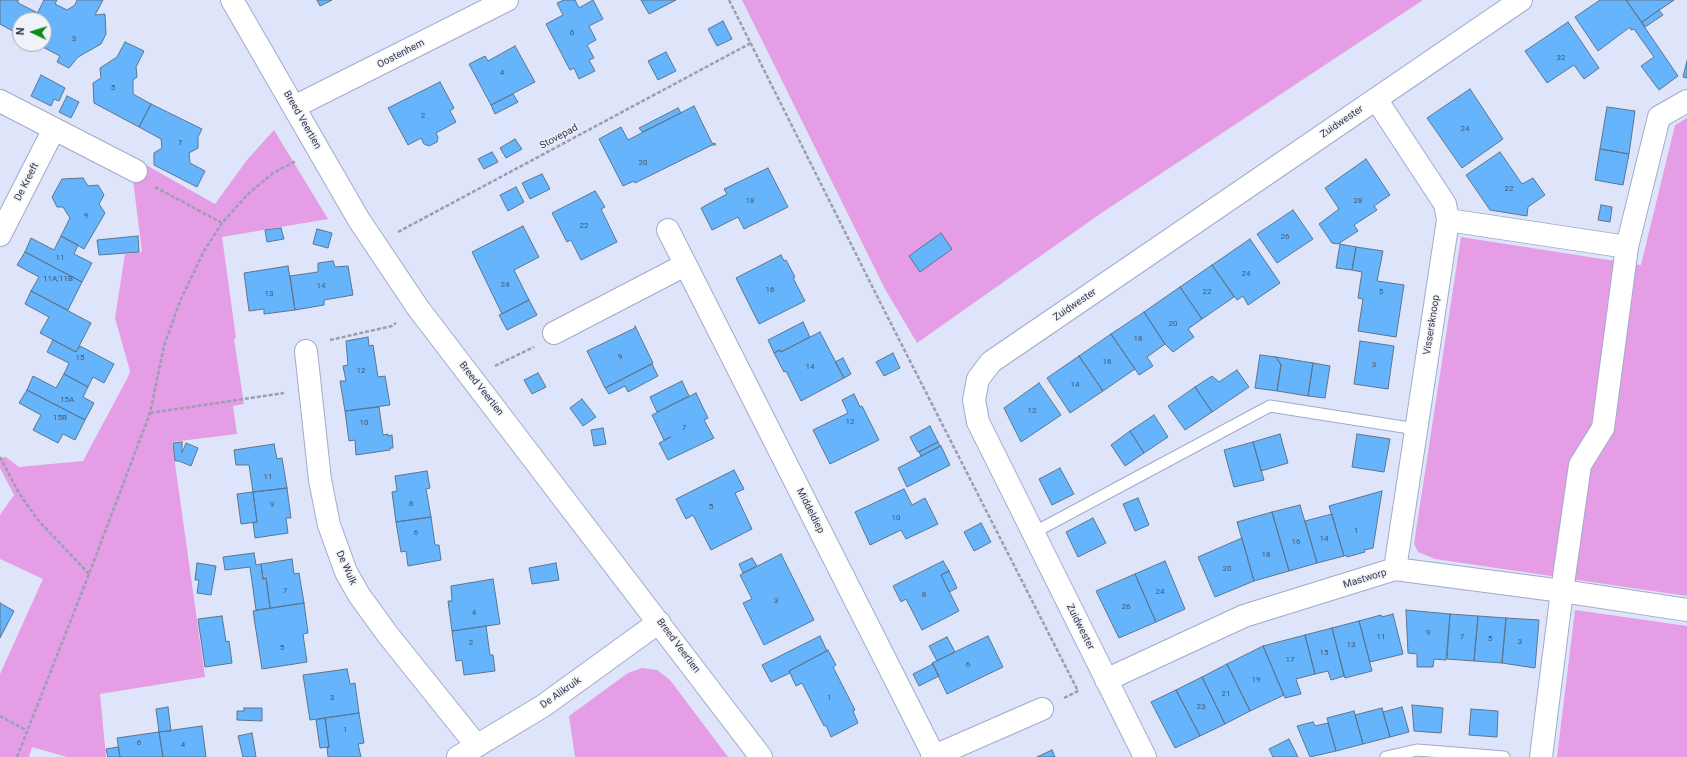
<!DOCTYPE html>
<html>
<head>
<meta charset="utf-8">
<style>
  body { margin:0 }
  #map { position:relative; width:1687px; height:757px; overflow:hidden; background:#dee4f9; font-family:Roboto,sans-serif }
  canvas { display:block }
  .north { position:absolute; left:12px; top:12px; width:40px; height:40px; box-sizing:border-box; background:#f0f2f9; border:1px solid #a6a8b2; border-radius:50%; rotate:274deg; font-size:11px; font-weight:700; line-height:16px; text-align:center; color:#363947 }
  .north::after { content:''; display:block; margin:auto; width:14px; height:18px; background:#0b8b15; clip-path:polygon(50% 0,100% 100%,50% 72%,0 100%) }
</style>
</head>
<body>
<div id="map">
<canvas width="1687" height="757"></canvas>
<div class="north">N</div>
</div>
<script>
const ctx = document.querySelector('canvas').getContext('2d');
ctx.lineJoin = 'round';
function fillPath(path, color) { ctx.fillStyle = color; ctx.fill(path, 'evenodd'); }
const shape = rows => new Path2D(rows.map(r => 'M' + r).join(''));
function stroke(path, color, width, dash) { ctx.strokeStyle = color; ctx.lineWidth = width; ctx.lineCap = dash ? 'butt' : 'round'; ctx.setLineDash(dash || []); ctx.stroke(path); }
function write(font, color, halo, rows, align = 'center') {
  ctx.font = font + ' Roboto,sans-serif'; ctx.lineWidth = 3; ctx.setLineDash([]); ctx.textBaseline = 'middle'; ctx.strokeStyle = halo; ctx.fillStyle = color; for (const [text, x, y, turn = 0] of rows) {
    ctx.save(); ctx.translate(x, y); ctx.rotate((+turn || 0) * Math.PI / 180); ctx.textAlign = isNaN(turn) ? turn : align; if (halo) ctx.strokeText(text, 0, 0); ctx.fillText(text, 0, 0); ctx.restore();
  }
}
fillPath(shape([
  [742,0,1423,0,1100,214,917,343,885,289],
  [1687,118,1687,596,1435,559,1418,552,1414,544,1461,237,1641,265,1675,125],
  [274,130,328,219,222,237,236,338,234,339,244,404,233,406,237,434,172,442,205,677,100,694,106,757,67,757,32,747,29,757,0,757,0,674,43,579,0,559,0,515,14,495,0,468,0,458,6,457,19,467,83,461,128,377,130,371,115,318,125,254,142,252,133,180,146,165,215,204,247,160],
  [1575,610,1687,626,1687,757,1557,757],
  [642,668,657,670,670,680,728,757,575,757,569,716,628,673]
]), '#e59ee6');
const building = shape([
  [0,0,18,0,18,3,38,13,34,20,20,20,20,35,0,24,0,0],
  [44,0,57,0,55,4,67,10,75,5,77,0,103,0,95,15,105,14,106,34,101,44,78,57,69,68,57,62,60,56,37,44,44,44,44,20,34,20,44,0],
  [317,0,332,0,320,6,317,0],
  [564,0,575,0,579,8,593,0,603,19,589,26,596,40,587,45,594,58,589,60,595,71,579,79,574,68,570,70,546,24,563,15,557,3,564,0],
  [641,0,676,0,649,14,641,0],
  [1600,0,1626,0,1678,76,1659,90,1641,66,1654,57,1634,29,1631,30,1630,27,1598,51,1575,17,1600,0],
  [1626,0,1674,0,1642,22,1626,0],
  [1659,10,1663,15,1645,27,1642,22,1659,10],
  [723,21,732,39,717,46,708,29,723,21],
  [1568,22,1599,68,1584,79,1574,65,1547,83,1525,51,1568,22],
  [125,42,144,51,136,67,137,77,133,80,133,94,151,104,139,127,94,103,93,83,101,78,100,68,117,57,125,42],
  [515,46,535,82,491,105,469,64,485,56,488,61,515,46],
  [666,52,676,71,658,80,648,61,666,52],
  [1687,61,1687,78,1683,77,1687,61],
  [41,75,65,88,59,101,54,99,51,106,31,96,41,75],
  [440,82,454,108,450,111,456,122,436,133,438,137,437,142,429,146,424,144,421,138,408,145,388,108,440,82],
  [1470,89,1503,139,1462,168,1427,118,1470,89],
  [513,94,518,102,495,114,491,105,513,94],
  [67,96,79,102,71,118,59,112,67,96],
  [151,104,202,129,198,137,198,148,189,153,190,163,205,171,197,187,154,165,154,153,162,148,161,139,139,127,151,104],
  [694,106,712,143,716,144,715,145,712,145,635,183,634,181,623,186,599,139,621,127,628,140,694,106],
  [1607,107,1635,111,1629,154,1600,149,1607,107],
  [678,108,681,113,642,132,639,128,678,108],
  [515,139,522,149,506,158,500,148,515,139],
  [1600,149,1629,154,1623,185,1595,180,1600,149],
  [492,152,498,162,484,169,478,159,492,152],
  [1500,152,1522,184,1533,178,1545,195,1528,207,1527,216,1490,210,1466,175,1500,152],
  [1366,159,1390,195,1374,206,1377,210,1354,225,1358,231,1338,244,1332,243,1319,224,1339,209,1325,188,1366,159],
  [768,168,788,207,744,229,738,217,712,230,701,208,727,194,724,189,768,168],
  [542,174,550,189,530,199,522,183,542,174],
  [83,178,88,186,98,185,104,195,99,204,105,213,84,249,61,236,70,218,63,207,57,207,52,197,62,179,83,178],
  [516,187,524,202,508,211,500,195,516,187],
  [595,191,605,207,601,209,617,242,581,260,571,240,567,242,552,213,595,191],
  [1601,205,1612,207,1610,222,1598,220,1601,205],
  [1293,210,1313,239,1277,263,1257,234,1293,210],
  [523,226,539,257,514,270,529,300,502,314,472,252,523,226],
  [281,228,284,239,267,242,265,230,281,228],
  [317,229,332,233,328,248,313,244,317,229],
  [941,233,952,249,920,272,909,256,941,233],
  [61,236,78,245,74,254,92,263,82,282,25,252,31,238,54,250,61,236],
  [138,236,139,252,99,255,97,240,138,236],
  [1250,239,1280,283,1248,305,1243,296,1237,300,1212,265,1250,239],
  [1340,244,1356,247,1352,270,1336,268,1340,244],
  [1356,247,1383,251,1377,281,1404,285,1396,337,1358,331,1363,299,1358,298,1362,272,1352,270,1356,247],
  [25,252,82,282,68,310,31,291,39,277,17,265,25,252],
  [781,255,784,261,786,260,795,277,793,278,805,301,759,324,736,278,781,255],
  [333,261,335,267,348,266,353,295,324,300,324,305,295,310,290,276,318,272,318,263,333,261],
  [1212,265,1234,297,1202,319,1180,287,1212,265],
  [288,266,295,310,264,314,264,309,249,311,244,273,288,266],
  [1180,287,1202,319,1188,329,1194,337,1173,352,1165,344,1144,312,1180,287],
  [31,291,91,323,76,352,40,333,49,317,25,304,31,291],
  [529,300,537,315,507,330,499,315,529,300],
  [1144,312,1165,344,1147,357,1153,366,1139,375,1111,334,1144,312],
  [803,322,810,337,781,352,780,350,774,353,768,340,803,322],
  [635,326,653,363,605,388,587,351,635,328,635,326],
  [820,332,844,378,801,401,786,371,784,372,774,353,780,350,781,352,820,332],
  [1111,334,1135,369,1103,391,1079,356,1111,334],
  [368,337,369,346,373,345,378,377,385,376,390,405,345,411,340,381,346,381,343,366,348,365,346,341,368,337],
  [53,340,76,352,80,346,114,364,104,383,93,377,88,387,64,374,69,363,47,352,53,340],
  [1360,341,1394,346,1388,389,1354,384,1360,341],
  [893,353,900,368,884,376,876,362,893,353],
  [1260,355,1276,357,1281,365,1277,391,1255,388,1260,355],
  [1079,356,1103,391,1070,413,1047,378,1079,356],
  [1276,357,1313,363,1308,396,1277,391,1281,365,1276,357],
  [843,358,851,374,844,378,835,362,843,358],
  [1313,363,1330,366,1325,398,1308,396,1313,363],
  [652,364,658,376,628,392,625,386,609,394,605,388,652,364],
  [1237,370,1249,387,1212,412,1195,387,1212,376,1219,382,1237,370],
  [538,373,546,387,532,394,524,380,538,373],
  [64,374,88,387,83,397,94,403,85,420,27,390,33,376,56,388,64,374],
  [682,381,689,396,657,412,650,397,682,381],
  [1039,383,1061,415,1021,442,1004,408,1039,383],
  [1195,387,1212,412,1185,430,1168,406,1195,387],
  [27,390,85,420,75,440,63,434,58,443,33,430,41,415,19,403,27,390],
  [696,393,708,418,704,420,714,438,668,460,659,443,671,437,664,440,652,415,696,393],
  [854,394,860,407,862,406,879,440,830,464,813,430,848,413,842,400,854,394],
  [582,399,596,417,583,426,570,408,582,399],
  [379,407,383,435,388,434,388,436,392,435,393,448,390,448,390,450,356,455,355,440,349,441,345,411,379,407],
  [1154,415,1168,437,1144,453,1130,431,1154,415],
  [930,426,938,442,918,452,910,437,930,426],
  [603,428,606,444,594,446,591,430,603,428],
  [1130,431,1144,453,1125,466,1111,445,1130,431],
  [1280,434,1288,463,1261,471,1253,442,1280,434],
  [1357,434,1390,439,1384,472,1352,467,1357,434],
  [182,442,182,453,186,443,198,448,191,466,179,461,175,461,173,443,182,442],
  [938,442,940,446,921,456,919,452,938,442],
  [1253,442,1264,480,1234,487,1224,450,1253,442],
  [274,444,277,459,282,458,287,488,253,492,249,465,236,465,234,450,274,444],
  [941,446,950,465,907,487,898,468,941,446],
  [1060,468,1074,494,1052,505,1039,479,1060,468],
  [734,470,744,489,735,493,752,529,711,550,693,515,686,519,676,499,734,470],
  [427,471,430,488,426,489,431,517,396,522,392,492,397,491,395,476,427,471],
  [287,488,291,518,286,518,288,533,255,538,253,523,257,522,253,492,287,488],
  [904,489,912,505,925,498,938,524,906,539,901,530,870,545,855,512,904,489],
  [1382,491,1373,548,1364,550,1365,552,1347,557,1346,555,1344,556,1329,506,1382,491],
  [253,492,257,522,241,524,237,494,253,492],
  [1138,498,1149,525,1135,531,1123,504,1138,498],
  [1300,505,1317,563,1289,571,1272,512,1300,505],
  [1272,512,1289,571,1254,581,1237,522,1272,512],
  [1332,514,1344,556,1317,563,1305,521,1332,514],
  [431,517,435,545,439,545,441,560,408,566,406,551,401,552,396,522,431,517],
  [1093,518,1106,543,1078,557,1066,532,1093,518],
  [981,523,991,542,974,551,964,532,981,523],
  [1242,538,1254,581,1215,597,1198,557,1242,538],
  [254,553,256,565,261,564,263,579,266,578,270,608,256,610,250,567,225,570,223,557,254,553],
  [781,554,814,620,764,645,743,603,752,599,740,575,781,554],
  [752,558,757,566,743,573,739,564,752,558],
  [292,559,294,574,299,573,304,603,270,608,266,578,263,579,261,564,292,559],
  [943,561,949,571,941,575,959,611,922,630,906,599,901,602,893,586,943,561],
  [1165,561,1185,609,1156,622,1135,574,1165,561],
  [197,563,216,566,211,595,197,593,199,580,195,580,197,563],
  [556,563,559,580,532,584,529,568,556,563],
  [949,571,957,588,949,592,941,575,949,571],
  [1135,574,1156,622,1119,638,1096,591,1135,574],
  [493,579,500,624,452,631,448,601,452,601,451,586,493,579],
  [0,603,14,611,0,638,0,603],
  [304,603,308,633,303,634,307,662,262,669,253,611,304,603],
  [1406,610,1450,614,1446,660,1434,659,1433,667,1417,667,1417,654,1408,653,1406,610],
  [1393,614,1403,654,1370,662,1359,621,1381,615,1382,617,1393,614],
  [1450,614,1478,616,1474,661,1447,659,1450,614],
  [222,616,226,642,229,641,232,663,205,667,198,619,222,616],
  [1478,616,1506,618,1502,663,1474,661,1478,616],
  [1506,618,1539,620,1535,668,1502,663,1506,618],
  [1359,621,1372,671,1345,678,1332,628,1359,621],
  [486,626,490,655,493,655,495,671,464,675,462,660,456,661,452,631,486,626],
  [1332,628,1344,676,1331,680,1328,671,1315,674,1305,635,1332,628],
  [1305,635,1315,674,1296,679,1301,694,1285,698,1263,646,1305,635],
  [820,636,827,651,789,671,790,673,771,682,762,665,820,636],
  [988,636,1003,667,947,694,932,663,988,636],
  [947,637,955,652,937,661,929,646,947,637],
  [1263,646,1284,695,1250,711,1227,664,1263,646],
  [828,650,836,665,833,667,855,710,853,711,858,723,831,737,826,725,824,726,802,683,796,686,789,671,828,650],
  [933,664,939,676,919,686,913,674,933,664],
  [1227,664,1250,711,1225,724,1202,677,1227,664],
  [347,669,350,684,355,683,359,713,310,720,303,675,347,669],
  [1202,677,1225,724,1200,736,1176,690,1202,677],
  [1176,690,1200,736,1175,748,1151,702,1176,690],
  [1412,705,1443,708,1441,733,1414,731,1412,705],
  [168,707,171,731,159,732,156,709,168,707],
  [1402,707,1409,732,1390,737,1383,712,1402,707],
  [244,708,262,708,262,721,237,720,237,711,244,711,244,708],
  [1382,708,1390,737,1363,744,1355,715,1382,708],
  [1471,709,1498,711,1497,737,1469,735,1471,709],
  [1354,711,1363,744,1336,751,1327,718,1354,711],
  [359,713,364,743,358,744,361,757,328,757,327,747,329,747,325,718,359,713],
  [325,718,329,747,320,748,316,720,325,718],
  [1313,722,1315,726,1328,723,1336,751,1310,757,1297,726,1313,722],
  [202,726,206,757,163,757,159,732,202,726],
  [159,732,163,757,120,757,117,738,159,732],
  [252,733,256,757,243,757,238,736,252,733],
  [1289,739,1298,757,1273,757,1269,749,1289,739],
  [118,747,120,757,108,757,106,749,118,747],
  [1052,750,1055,757,1037,757,1052,750]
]);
fillPath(building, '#66b5fc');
stroke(building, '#5c758e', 1);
const service = shape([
  [1033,533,1270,406,1416,429],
  [1386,757,1417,750,1504,757]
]);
const minor = shape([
  [232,0,359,220,418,308,761,757],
  [1376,99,1445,204,1448,220,1395,569],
  [0,101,136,171],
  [294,107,507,0],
  [1448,220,1627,247],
  [668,230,934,756],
  [0,235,54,129],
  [554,333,685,265],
  [306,351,320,480,329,525,346,572,359,595,388,635,477,746],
  [1106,680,1244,616,1395,569,1562,591,1687,610],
  [458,757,543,706,659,622],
  [932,757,1042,709],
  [1145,757,978,422,974,400,978,379,991,362,1521,0],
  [1541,757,1562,591,1580,465,1603,428,1627,247,1659,117,1687,101]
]);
stroke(service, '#a1aacb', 13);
stroke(minor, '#a1aacb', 24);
stroke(shape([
  [729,0,881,304,1078,691],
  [155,187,222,223],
  [398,232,751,43],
  [330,340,392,326,396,323],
  [495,366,534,347],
  [150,413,284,393],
  [0,457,19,493,37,519,89,574],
  [1064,698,1080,690],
  [0,716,26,730],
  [17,757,89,574,150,413,164,346,180,301,204,251,222,223,248,194,273,173,296,161]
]), '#999eb0', 2.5, [4, 2]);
stroke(service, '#fff', 11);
stroke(minor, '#fff', 22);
write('8px', '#425874', null, [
  ["6",572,33],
  ["3",74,39],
  ["32",1561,58],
  ["4",502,73],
  ["5",113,88],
  ["2",423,116],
  ["24",1465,129],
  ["7",180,143],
  ["20",643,163],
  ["22",1509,189],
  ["18",750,201],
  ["28",1358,201],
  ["9",86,216],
  ["22",584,226],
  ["26",1285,237],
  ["11",60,258],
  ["24",1246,274],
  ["11A;11B",58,279],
  ["24",505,285],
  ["14",321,286],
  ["16",770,290],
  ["22",1207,292],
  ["5",1381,292],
  ["13",269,294],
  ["20",1173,324],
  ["18",1138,339],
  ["9",620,357],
  ["15",80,358],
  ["16",1107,362],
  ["3",1374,365],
  ["14",810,367],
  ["12",361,371],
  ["14",1075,385],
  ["15A",67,400],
  ["12",1032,411],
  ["15B",60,418],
  ["12",850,422],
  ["10",364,423],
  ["7",684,428],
  ["11",268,477],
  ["8",411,504],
  ["9",272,505],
  ["5",711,507],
  ["10",896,518],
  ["1",1356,531],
  ["6",416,533],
  ["14",1324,539],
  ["16",1296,542],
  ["18",1266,555],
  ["20",1227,569],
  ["7",285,591],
  ["24",1160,592],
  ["8",924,595],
  ["3",776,601],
  ["26",1126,607],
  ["4",474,613],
  ["9",1428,633],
  ["11",1381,637],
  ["7",1462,637],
  ["5",1490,639],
  ["3",1520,642],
  ["2",471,643],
  ["13",1351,645],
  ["5",282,648],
  ["15",1324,653],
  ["17",1290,660],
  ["6",968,665],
  ["19",1256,680],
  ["21",1226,694],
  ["3",332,698],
  ["1",829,698],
  ["23",1201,707],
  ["1",345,730],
  ["6",139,743],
  ["4",183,745]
]);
write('10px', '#363947', '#f0f2f9', [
  ["Oostenhem",401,54,-27],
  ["Breed Veertien",302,120,60],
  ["Zuidwester",1342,122,-34],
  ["Stovepad",559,137,-28],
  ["De Kreeft",27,182,-63],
  ["Zuidwester",1075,305,-34],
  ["Vissersknoop",1432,325,-81],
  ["Breed Veertien",481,389,52],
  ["Middeldiep",810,511,63],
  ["De Wulk",346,568,66],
  ["Mastworp",1365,579,-17],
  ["Zuidwester",1080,627,63],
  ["Breed Veertien",678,646,53],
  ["De Alikruik",561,693,-35]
]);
</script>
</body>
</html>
